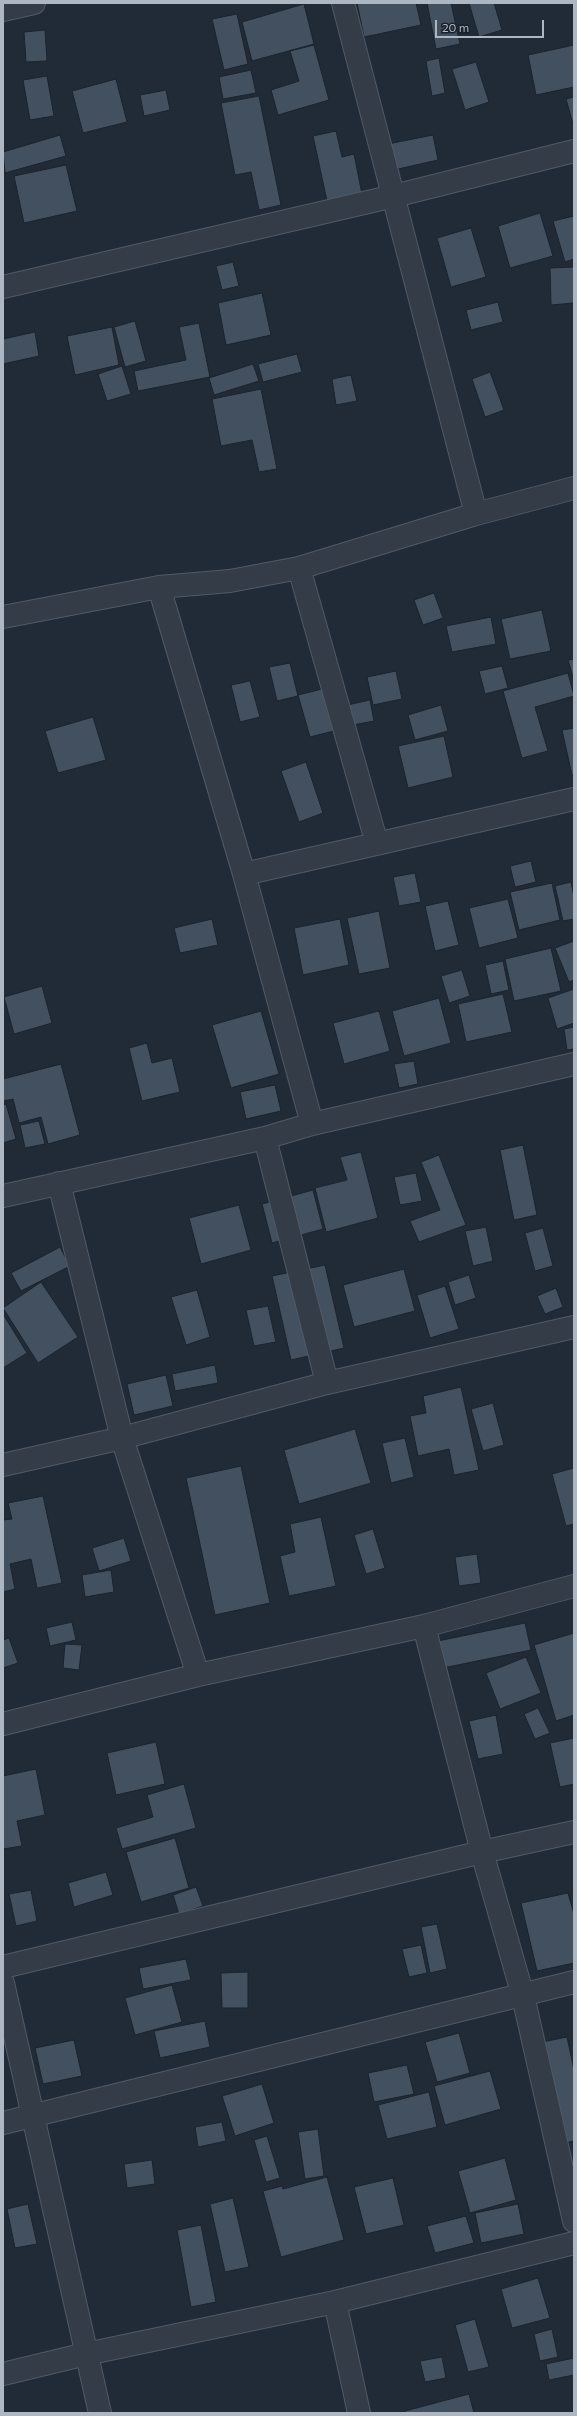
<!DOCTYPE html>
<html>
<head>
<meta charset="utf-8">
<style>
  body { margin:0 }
  #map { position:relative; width:577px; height:2416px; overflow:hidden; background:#202b37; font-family:Commissioner,sans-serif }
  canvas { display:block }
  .frame { position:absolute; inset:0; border:4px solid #adb7c4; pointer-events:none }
  .scale { position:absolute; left:435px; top:20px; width:109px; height:18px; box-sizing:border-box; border:2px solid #adb7c4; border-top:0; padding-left:5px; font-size:12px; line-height:14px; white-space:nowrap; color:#adb7c4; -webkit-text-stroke:3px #19212c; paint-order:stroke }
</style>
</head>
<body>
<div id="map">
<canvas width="577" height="2416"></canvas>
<div class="frame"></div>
<div class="scale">20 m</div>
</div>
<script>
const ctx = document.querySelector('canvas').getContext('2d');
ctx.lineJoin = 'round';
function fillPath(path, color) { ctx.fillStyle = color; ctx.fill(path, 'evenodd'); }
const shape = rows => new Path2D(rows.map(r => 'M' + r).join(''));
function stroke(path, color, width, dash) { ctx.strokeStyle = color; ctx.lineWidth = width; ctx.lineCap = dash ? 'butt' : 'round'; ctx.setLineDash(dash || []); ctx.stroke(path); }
const building = shape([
  [357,3,416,3,421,25,364,37,357,3],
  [427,3,451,3,460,44,436,49,427,3],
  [469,3,494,3,502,30,479,37,469,3],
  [304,4,314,44,252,61,242,22,304,4],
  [237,14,248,64,224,70,212,19,237,14],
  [45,30,47,61,26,62,24,32,45,30],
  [314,45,329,100,278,115,271,90,299,81,290,51,314,45],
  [574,45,574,87,536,95,528,55,574,45],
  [439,58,445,93,432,96,426,61,439,58],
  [476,62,489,102,465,110,452,69,476,62],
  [251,70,256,93,223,99,219,77,251,70],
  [47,76,54,116,30,120,23,80,47,76],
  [116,79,127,122,83,133,72,91,116,79],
  [166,90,170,110,144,116,140,95,166,90],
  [259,96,281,205,259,210,251,172,235,175,221,103,259,96],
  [574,97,574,124,573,124,566,99,574,97],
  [336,131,342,157,354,154,362,194,327,201,313,136,336,131],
  [60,135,66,156,5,173,3,152,60,135],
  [433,135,438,160,394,170,388,144,433,135],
  [66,165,77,211,24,223,14,176,66,165],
  [540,213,553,256,510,268,498,226,540,213],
  [574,216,574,259,565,262,553,221,574,216],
  [471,228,486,277,451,287,437,238,471,228],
  [233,262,239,286,222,290,216,266,233,262],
  [574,267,574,303,551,305,550,268,574,267],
  [262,293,271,335,226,345,218,303,262,293],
  [498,302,503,322,471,330,466,310,498,302],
  [135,321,146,361,125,367,114,327,135,321],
  [199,323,210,377,138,391,134,371,186,360,179,327,199,323],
  [112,327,119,365,75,375,67,336,112,327],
  [35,332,39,356,3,364,3,339,35,332],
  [297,354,302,372,263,382,258,364,297,354],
  [253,364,259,381,214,395,209,378,253,364],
  [122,366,131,394,107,401,98,374,122,366],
  [490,372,504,410,485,417,472,379,490,372],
  [351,375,357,401,336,405,332,379,351,375],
  [261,389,277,469,259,472,252,440,221,446,212,399,261,389],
  [434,593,443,618,423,625,414,600,434,593],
  [542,610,551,651,510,659,501,619,542,610],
  [491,617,496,644,452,652,446,626,491,617],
  [574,659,574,681,568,660,574,659],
  [290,663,298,696,277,701,269,667,290,663],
  [502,666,508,688,485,694,479,671,502,666],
  [396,671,402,699,373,705,367,677,396,671],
  [568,673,574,696,535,707,548,751,522,758,503,691,568,673],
  [250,681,260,717,240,722,231,685,250,681],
  [322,689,334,731,310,737,298,695,322,689],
  [370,700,374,721,342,727,338,707,370,700],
  [441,705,448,731,415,740,408,715,441,705],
  [93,717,106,760,58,773,45,731,93,717],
  [574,728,574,775,572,775,562,730,574,728],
  [444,736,453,777,408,788,398,746,444,736],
  [306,762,323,813,299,822,281,771,306,762],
  [531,861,536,882,515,887,510,866,531,861],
  [415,873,421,902,399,906,393,877,415,873],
  [571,882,574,897,574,919,563,921,555,886,571,882],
  [552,883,560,920,519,930,510,892,552,883],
  [508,899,518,938,479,948,469,908,508,899],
  [448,901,459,945,435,951,425,906,448,901],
  [379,911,390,968,359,974,347,918,379,911],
  [212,919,218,945,180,953,174,928,212,919],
  [340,919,349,965,303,975,294,928,340,919],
  [574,941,574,980,569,982,555,948,574,941],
  [551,948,561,991,514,1001,505,959,551,948],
  [503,961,509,990,491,994,485,965,503,961],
  [462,970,470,996,449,1003,441,976,462,970],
  [42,986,52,1023,14,1034,4,997,42,986],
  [574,989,574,1023,557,1029,548,998,574,989],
  [503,994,512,1032,466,1042,458,1004,503,994],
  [439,998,451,1043,404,1056,392,1011,439,998],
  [261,1011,279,1074,231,1088,212,1025,261,1011],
  [379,1011,390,1051,344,1064,333,1023,379,1011],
  [574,1027,574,1049,567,1050,564,1029,574,1027],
  [147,1043,152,1063,172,1058,180,1092,142,1101,129,1048,147,1043],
  [414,1061,418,1084,399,1088,394,1064,414,1061],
  [61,1064,80,1135,48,1144,41,1117,19,1123,13,1099,3,1101,3,1079,61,1064],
  [275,1085,281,1111,246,1119,240,1092,275,1085],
  [6,1104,16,1139,3,1143,3,1105,6,1104],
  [39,1121,45,1144,25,1148,20,1125,39,1121],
  [523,1145,537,1215,514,1220,500,1150,523,1145],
  [361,1152,378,1218,326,1232,315,1188,347,1180,340,1157,361,1152],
  [439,1155,466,1225,419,1242,410,1221,440,1210,421,1162,439,1155],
  [416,1173,422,1201,400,1205,394,1177,416,1173],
  [313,1190,323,1229,272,1243,262,1204,313,1190],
  [239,1205,251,1250,201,1264,189,1218,239,1205],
  [486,1227,493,1261,473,1266,465,1231,486,1227],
  [543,1228,553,1266,535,1271,525,1233,543,1228],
  [60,1247,70,1266,21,1291,11,1273,60,1247],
  [325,1265,344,1348,291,1360,272,1276,325,1265],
  [404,1269,415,1311,354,1327,343,1285,404,1269],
  [469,1275,476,1298,455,1305,448,1282,469,1275],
  [41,1282,78,1337,38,1363,3,1308,41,1282],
  [445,1286,459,1329,430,1338,417,1295,445,1286],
  [556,1288,563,1307,545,1314,537,1296,556,1288],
  [197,1290,210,1337,186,1345,171,1297,197,1290],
  [268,1306,276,1342,254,1346,246,1310,268,1306],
  [3,1314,27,1353,3,1368,3,1314],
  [215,1365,218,1383,175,1391,172,1374,215,1365],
  [166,1375,173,1406,134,1415,127,1384,166,1375],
  [461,1387,479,1470,454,1475,449,1449,418,1456,410,1416,426,1413,423,1396,461,1387],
  [493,1403,504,1445,483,1451,471,1409,493,1403],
  [355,1429,371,1483,299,1504,284,1450,355,1429],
  [405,1438,414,1477,391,1483,382,1443,405,1438],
  [241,1466,270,1603,215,1615,186,1478,241,1466],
  [574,1468,574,1524,566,1526,552,1474,574,1468],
  [43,1496,62,1583,37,1588,31,1559,10,1564,15,1589,3,1592,3,1520,12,1519,8,1503,43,1496],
  [321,1517,336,1586,289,1596,280,1556,295,1552,290,1524,321,1517],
  [373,1529,385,1568,366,1574,354,1535,373,1529],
  [124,1538,131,1561,99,1571,92,1548,124,1538],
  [477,1554,481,1583,459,1586,455,1557,477,1554],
  [111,1570,114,1592,85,1597,82,1575,111,1570],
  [72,1622,76,1640,50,1646,46,1628,72,1622],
  [525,1623,531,1650,438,1669,433,1642,525,1623],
  [574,1633,574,1715,556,1721,534,1645,574,1633],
  [9,1638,18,1663,3,1668,3,1640,9,1638],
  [65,1644,82,1645,79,1670,63,1668,65,1644],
  [526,1657,541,1693,500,1709,486,1673,526,1657],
  [538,1708,550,1733,535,1739,524,1714,538,1708],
  [496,1715,503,1754,478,1759,469,1721,496,1715],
  [574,1738,574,1784,560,1787,550,1743,574,1738],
  [156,1742,165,1784,116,1795,107,1753,156,1742],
  [36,1769,45,1815,17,1821,22,1846,3,1849,3,1776,36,1769],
  [184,1784,196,1828,122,1849,116,1828,153,1817,147,1795,184,1784],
  [175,1838,189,1888,141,1902,126,1852,175,1838],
  [106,1872,113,1895,74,1907,68,1883,106,1872],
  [196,1887,203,1906,179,1914,173,1895,196,1887],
  [31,1890,37,1921,16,1926,9,1894,31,1890],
  [568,1893,574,1914,574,1963,537,1971,521,1903,568,1893],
  [437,1924,447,1969,430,1973,421,1927,437,1924],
  [421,1945,427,1973,409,1977,402,1949,421,1945],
  [186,1959,191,1980,143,1989,139,1968,186,1959],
  [248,1972,248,2008,222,2008,221,1973,248,1972],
  [172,1985,182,2022,135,2035,125,1998,172,1985],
  [205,2021,210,2047,160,2058,154,2031,205,2021],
  [459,2033,470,2073,437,2082,425,2042,459,2033],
  [567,2037,574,2070,574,2141,564,2143,542,2042,567,2037],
  [74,2040,82,2076,43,2084,35,2048,74,2040],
  [407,2065,414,2094,374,2102,368,2073,407,2065],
  [490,2071,501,2109,445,2125,434,2086,490,2071],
  [262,2084,274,2123,235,2136,222,2096,262,2084],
  [429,2092,437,2127,387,2139,378,2105,429,2092],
  [222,2122,226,2141,198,2147,195,2127,222,2122],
  [318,2129,324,2176,305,2179,298,2132,318,2129],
  [267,2136,280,2178,266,2182,254,2140,267,2136],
  [505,2158,516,2200,470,2213,458,2171,505,2158],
  [152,2160,155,2184,127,2188,124,2164,152,2160],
  [327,2177,344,2240,281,2257,263,2191,282,2186,283,2189,327,2177],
  [393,2178,404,2225,366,2234,354,2187,393,2178],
  [233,2198,249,2267,225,2272,210,2204,233,2198],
  [28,2204,37,2244,15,2248,7,2209,28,2204],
  [518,2204,524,2234,481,2243,475,2213,518,2204],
  [466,2216,474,2243,435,2253,427,2226,466,2216],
  [201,2225,216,2302,191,2307,177,2230,201,2225],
  [538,2278,550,2318,512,2328,501,2289,538,2278],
  [475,2319,489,2367,468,2372,455,2325,475,2319],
  [552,2329,558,2357,540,2361,534,2334,552,2329],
  [442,2357,446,2378,425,2382,420,2361,442,2357],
  [574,2358,574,2375,549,2380,546,2364,574,2358],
  [469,2394,474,2413,405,2413,405,2411,469,2394]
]);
fillPath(building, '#43505f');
stroke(building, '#1b232e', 1);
const street = shape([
  [343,3,476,514],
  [3,10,34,3],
  [3,287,394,196,574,151],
  [299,568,377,844],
  [159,587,244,874,312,1124],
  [3,617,159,587,230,581,299,568,476,514,574,488],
  [244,874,574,799],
  [265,1138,327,1383],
  [59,1183,122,1438,198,1675],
  [3,1196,265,1138,312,1124,574,1064],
  [3,1465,122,1438,327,1383,574,1327],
  [424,1626,482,1852,523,1996,574,2221],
  [3,1724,198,1675,424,1626,574,1586],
  [3,1967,482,1852,574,1832],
  [3,1983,100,2413],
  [3,2123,574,1982],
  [335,2302,359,2413],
  [3,2374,86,2354,335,2302,574,2243]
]);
stroke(street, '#515a65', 24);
stroke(street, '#333c47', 22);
</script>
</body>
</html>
